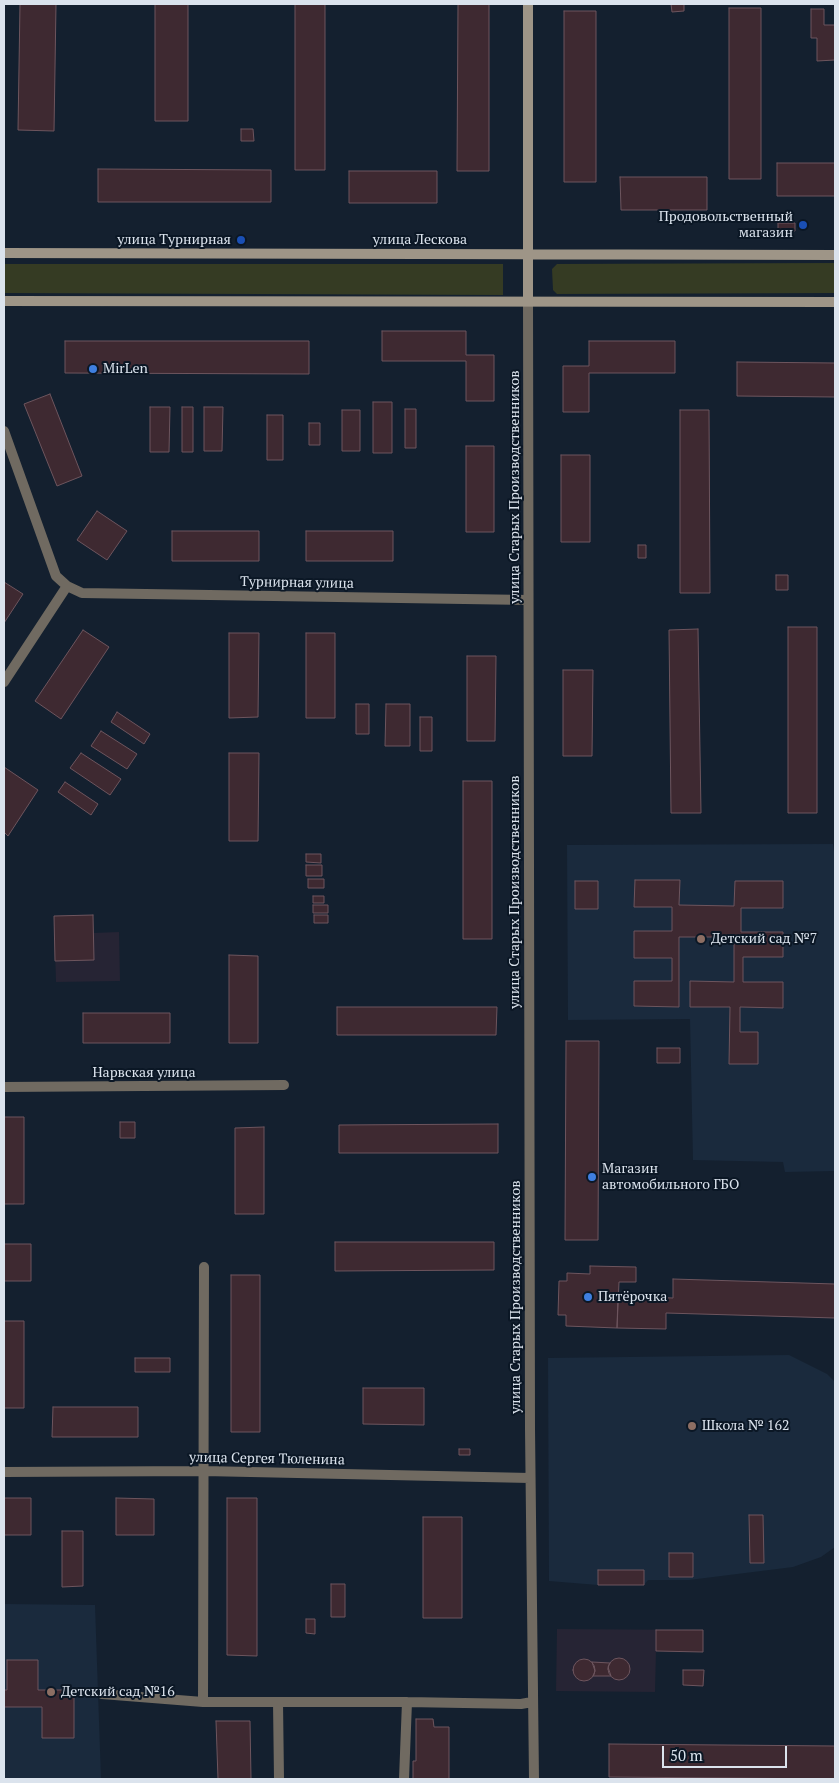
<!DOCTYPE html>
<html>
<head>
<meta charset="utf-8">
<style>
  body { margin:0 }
  #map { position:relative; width:839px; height:1783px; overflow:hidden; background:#14202f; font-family:"PT Serif",serif }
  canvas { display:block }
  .frame { position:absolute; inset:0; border:5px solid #dbe3ed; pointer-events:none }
  .scale { position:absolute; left:662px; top:1746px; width:125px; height:22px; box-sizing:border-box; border:2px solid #dbe3ed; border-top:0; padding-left:6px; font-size:15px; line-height:18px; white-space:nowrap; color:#dbe3ed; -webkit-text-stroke:4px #0b1725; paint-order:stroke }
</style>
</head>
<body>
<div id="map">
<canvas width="839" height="1783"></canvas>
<div class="frame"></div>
<div class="scale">50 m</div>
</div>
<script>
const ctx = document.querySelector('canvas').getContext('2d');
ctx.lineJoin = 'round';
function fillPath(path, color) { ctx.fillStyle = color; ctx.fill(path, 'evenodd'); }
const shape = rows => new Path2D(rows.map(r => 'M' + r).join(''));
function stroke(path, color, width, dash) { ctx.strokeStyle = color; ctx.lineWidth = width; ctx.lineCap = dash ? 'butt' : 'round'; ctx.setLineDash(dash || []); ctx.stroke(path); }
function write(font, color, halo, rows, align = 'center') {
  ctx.font = font + ' "PT Serif",serif'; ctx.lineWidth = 4; ctx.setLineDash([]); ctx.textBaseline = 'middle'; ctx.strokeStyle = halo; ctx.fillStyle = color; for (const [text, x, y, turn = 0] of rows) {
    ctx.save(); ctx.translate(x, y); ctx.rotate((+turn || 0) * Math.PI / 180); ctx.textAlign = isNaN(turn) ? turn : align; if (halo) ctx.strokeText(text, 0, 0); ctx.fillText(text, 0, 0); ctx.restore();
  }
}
fillPath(shape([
  [833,844,835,859,835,1171,785,1172,783,1162,693,1160,690,1019,568,1020,567,845],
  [789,1355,827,1374,835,1382,835,1547,821,1557,793,1567,689,1580,648,1580,644,1585,598,1585,549,1581,548,1358],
  [4,1604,95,1605,101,1779,4,1779]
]), '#1a2a3d');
fillPath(shape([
  [93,915,93,933,119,932,120,981,56,982,54,916],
  [557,1629,703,1630,703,1652,656,1651,655,1692,556,1691]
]), '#262434');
fillPath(shape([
  [835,263,835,293,557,294,553,290,552,269,557,264],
  [4,264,503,264,503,295,4,293]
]), '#353b23');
const building = shape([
  [20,4,56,4,54,131,18,130,20,4],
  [155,4,188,4,188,121,155,121,155,4],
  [295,4,325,4,325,170,295,170,295,4],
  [458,4,489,4,489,171,457,171,458,4],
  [671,4,684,4,684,11,672,12,671,4],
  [729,8,761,8,761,179,729,179,729,8],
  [811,9,824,9,824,25,835,25,835,60,817,61,817,38,811,38,811,9],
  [564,11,596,11,596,182,564,182,564,11],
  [241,129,253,129,254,141,241,141,241,129],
  [777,163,835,163,835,196,777,196,777,163],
  [98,169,271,170,271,202,98,202,98,169],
  [349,171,437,171,437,203,349,203,349,171],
  [620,177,707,177,707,210,621,210,620,177],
  [778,223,795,223,795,231,778,231,778,223],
  [382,331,466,331,466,355,494,355,494,401,466,401,466,361,382,361,382,331],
  [65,341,309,341,309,374,65,373,65,341],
  [589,341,675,341,675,373,589,373,589,412,563,412,563,366,589,366,589,341],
  [737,362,835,363,835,397,737,396,737,362],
  [50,394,82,476,57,486,24,404,50,394],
  [373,402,392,402,392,453,373,453,373,402],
  [150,407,170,407,169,452,150,452,150,407],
  [182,407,193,407,193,452,182,452,182,407],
  [204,407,223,407,222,451,204,451,204,407],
  [405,409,416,409,416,448,405,448,405,409],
  [342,410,360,410,360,451,342,451,342,410],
  [680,410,709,410,710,593,680,593,680,410],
  [267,415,283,415,283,460,267,460,267,415],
  [309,423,320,423,320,445,309,445,309,423],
  [466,446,494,446,494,532,466,532,466,446],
  [561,455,590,455,590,542,561,542,561,455],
  [97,511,127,531,107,560,77,540,97,511],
  [172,531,259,531,259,561,172,561,172,531],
  [306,531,393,531,393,561,306,561,306,531],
  [638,545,646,545,646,558,638,558,638,545],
  [776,575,788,575,788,590,776,590,776,575],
  [4,582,23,594,4,623,4,582],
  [788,627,817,627,817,813,788,813,788,627],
  [698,629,701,813,671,813,669,630,698,629],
  [83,630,109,647,61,719,35,701,83,630],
  [229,633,259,633,258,717,229,718,229,633],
  [306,633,335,633,335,718,306,718,306,633],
  [467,656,496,656,495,741,467,741,467,656],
  [563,670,593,670,592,756,563,756,563,670],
  [356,704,369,704,369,734,356,734,356,704],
  [386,704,410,704,410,746,385,746,386,704],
  [117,712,150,734,144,744,111,722,117,712],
  [420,717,432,717,432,751,420,751,420,717],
  [101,731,137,754,127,769,91,746,101,731],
  [81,753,121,779,110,795,70,768,81,753],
  [229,753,259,753,258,841,229,841,229,753],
  [4,767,38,790,8,836,5,833,4,835,4,767],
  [463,781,492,781,492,939,463,939,463,781],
  [65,782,98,804,91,815,58,792,65,782],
  [306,854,321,854,321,863,306,862,306,854],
  [306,865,322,865,322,876,306,876,306,865],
  [308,879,324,879,324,888,308,888,308,879],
  [635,880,680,880,679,905,734,906,735,881,783,881,783,908,741,908,741,932,783,932,783,957,743,957,743,982,783,982,783,1008,740,1007,740,1032,758,1032,758,1064,729,1064,730,1007,690,1007,690,981,734,982,734,937,679,937,679,1007,634,1006,634,981,672,981,672,958,634,958,634,931,672,931,672,907,634,907,635,880],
  [575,881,598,881,598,909,575,909,575,881],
  [313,896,324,896,324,903,313,903,313,896],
  [313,905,328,905,328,913,313,913,313,905],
  [93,915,94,960,55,961,54,916,93,915],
  [314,915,328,915,328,923,314,923,314,915],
  [229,955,258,956,258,1043,229,1043,229,955],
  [337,1007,497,1007,496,1035,337,1035,337,1007],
  [83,1013,170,1013,170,1043,83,1043,83,1013],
  [566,1041,599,1041,598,1240,565,1240,566,1041],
  [657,1048,680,1048,680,1063,657,1063,657,1048],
  [4,1117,24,1117,24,1204,4,1204,4,1117],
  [120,1122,135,1122,135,1138,120,1138,120,1122],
  [498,1124,498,1153,339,1153,339,1125,498,1124],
  [264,1127,264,1214,235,1214,235,1128,264,1127],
  [335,1242,494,1242,494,1270,335,1271,335,1242],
  [4,1244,31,1244,31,1281,4,1281,4,1244],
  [590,1266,636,1267,636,1282,619,1282,617,1328,566,1326,566,1315,558,1315,559,1281,567,1281,567,1273,590,1274,590,1266],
  [231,1275,260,1275,260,1432,231,1432,231,1275],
  [673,1279,835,1284,835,1318,666,1313,666,1329,617,1328,618,1296,673,1298,673,1279],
  [4,1321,24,1321,24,1408,4,1408,4,1321],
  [135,1358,170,1358,170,1372,135,1372,135,1358],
  [363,1388,424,1388,424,1425,363,1424,363,1388],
  [53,1407,138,1407,138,1437,52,1437,53,1407],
  [459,1449,470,1449,470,1455,459,1455,459,1449],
  [4,1498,31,1498,31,1535,4,1535,4,1498],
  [116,1498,154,1499,154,1535,116,1535,116,1498],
  [227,1498,257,1498,257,1656,227,1655,227,1498],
  [749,1515,763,1515,764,1563,750,1563,749,1515],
  [423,1517,462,1517,462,1618,423,1618,423,1517],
  [62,1531,83,1531,83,1586,62,1587,62,1531],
  [669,1553,693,1553,693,1577,669,1577,669,1553],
  [598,1570,644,1570,644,1585,598,1585,598,1570],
  [331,1584,345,1584,345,1617,331,1617,331,1584],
  [306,1619,315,1619,315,1634,306,1633,306,1619],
  [656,1630,703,1630,703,1652,656,1651,656,1630],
  '608 1669a11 11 0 1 1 22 0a11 11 0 1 1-22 0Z',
  '573 1670a11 11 0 1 1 22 0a11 11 0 1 1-22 0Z',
  [7,1660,38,1660,38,1690,74,1690,74,1738,42,1738,42,1707,4,1707,4,1690,7,1690,7,1660],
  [592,1662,610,1663,608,1667,611,1676,593,1676,595,1671,592,1662],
  [683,1670,704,1670,703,1686,683,1685,683,1670],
  [416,1719,433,1719,434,1727,449,1727,449,1779,413,1779,413,1761,416,1761,416,1719],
  [216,1721,250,1721,251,1779,218,1779,216,1721],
  [609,1744,835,1746,835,1779,609,1777,609,1744]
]);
fillPath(building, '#3e2931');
stroke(building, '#6d555e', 1);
stroke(shape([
  [528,301,530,1429,534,1779],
  [4,431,56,576,67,586,82,593,528,600],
  [4,682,67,586],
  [4,1087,284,1085],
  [4,1472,204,1471,530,1478],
  [102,1694,203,1702,407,1702,521,1704,532,1702],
  [203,1702,204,1267],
  [278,1702,279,1779],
  [404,1779,407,1702]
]), '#706a61', 10);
stroke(shape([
  [528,4,528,301],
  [4,253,835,255],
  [4,301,835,302]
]), '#9e9587', 10);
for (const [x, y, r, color] of [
  [803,225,5,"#1a4fb4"],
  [241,240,5,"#1a4fb4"],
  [93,369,5,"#3f7fe0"],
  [701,939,5,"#8d6e63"],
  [592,1177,5,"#3f7fe0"],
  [588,1297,5,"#3f7fe0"],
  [692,1426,5,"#8d6e63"],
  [51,1692,5,"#8d6e63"]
]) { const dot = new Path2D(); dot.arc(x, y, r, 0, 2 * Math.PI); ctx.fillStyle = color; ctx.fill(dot); stroke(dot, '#0b1725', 2); }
write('14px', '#dbe3ed', '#0b1725', [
  ["Продовольственный",793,217,"right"],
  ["магазин",793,233,"right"],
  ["улица Турнирная",231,240,"right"],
  ["MirLen",103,369],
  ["Детский сад №7",711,939],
  ["Магазин",602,1169],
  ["автомобильного ГБО",602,1185],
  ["Пятёрочка",598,1297],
  ["Школа № 162",702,1426],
  ["Детский сад №16",61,1692]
], 'left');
write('14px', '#dbe3ed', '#0b1725', [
  ["улица Лескова",420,240],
  ["улица Старых Производственников",515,487,-90],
  ["Турнирная улица",297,583,1],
  ["улица Старых Производственников",515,892,-90],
  ["Нарвская улица",144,1073],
  ["улица Старых Производственников",516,1297,-90],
  ["улица Сергея Тюленина",267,1459,1]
]);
</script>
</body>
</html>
